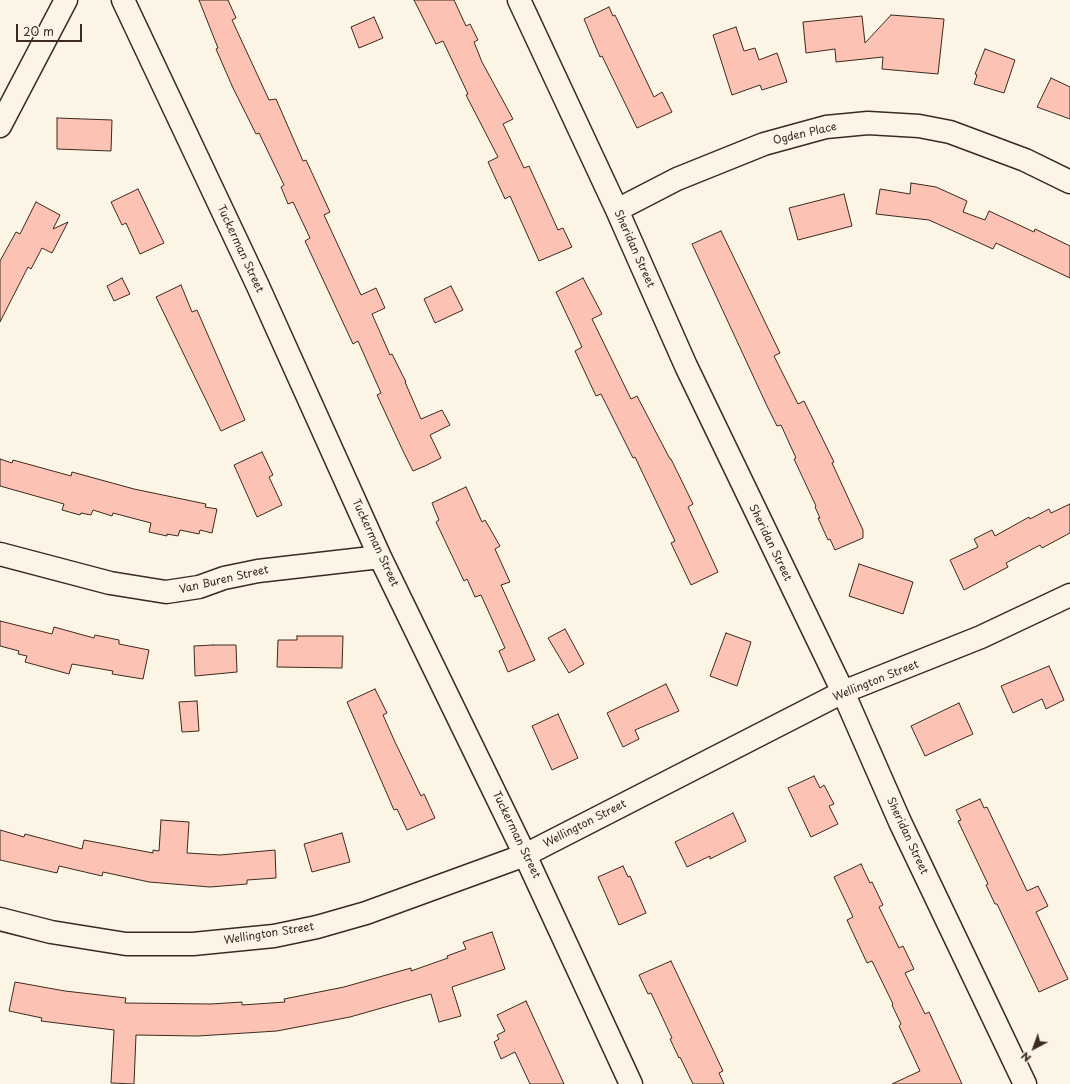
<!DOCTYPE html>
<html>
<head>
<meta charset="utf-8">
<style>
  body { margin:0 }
  #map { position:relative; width:1070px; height:1084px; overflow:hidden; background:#fcf5e5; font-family:"Playpen Sans",sans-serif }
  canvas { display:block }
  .north { position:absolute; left:1014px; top:1028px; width:40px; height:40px; -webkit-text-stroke:3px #fcf5e5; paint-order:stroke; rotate:221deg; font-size:11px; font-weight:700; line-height:16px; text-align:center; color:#3b2a1e }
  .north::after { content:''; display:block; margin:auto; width:14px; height:18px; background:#3b2a1e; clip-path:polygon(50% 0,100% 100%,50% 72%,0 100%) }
  .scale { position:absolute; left:16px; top:24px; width:66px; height:18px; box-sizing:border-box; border:2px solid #3b2a1e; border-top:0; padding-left:5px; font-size:12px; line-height:14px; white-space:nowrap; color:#3b2a1e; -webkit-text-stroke:3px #fcf5e5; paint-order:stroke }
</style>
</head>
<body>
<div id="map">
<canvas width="1070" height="1084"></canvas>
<div class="north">N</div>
<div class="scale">20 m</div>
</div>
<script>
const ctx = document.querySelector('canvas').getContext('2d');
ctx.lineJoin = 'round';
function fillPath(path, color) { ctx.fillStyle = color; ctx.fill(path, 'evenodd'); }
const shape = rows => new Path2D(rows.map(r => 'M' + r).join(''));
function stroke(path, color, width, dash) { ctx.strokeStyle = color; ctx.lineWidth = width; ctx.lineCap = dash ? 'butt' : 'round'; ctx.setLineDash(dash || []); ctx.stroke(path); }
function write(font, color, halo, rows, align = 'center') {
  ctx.font = font + ' "Playpen Sans",sans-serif'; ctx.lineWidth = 3; ctx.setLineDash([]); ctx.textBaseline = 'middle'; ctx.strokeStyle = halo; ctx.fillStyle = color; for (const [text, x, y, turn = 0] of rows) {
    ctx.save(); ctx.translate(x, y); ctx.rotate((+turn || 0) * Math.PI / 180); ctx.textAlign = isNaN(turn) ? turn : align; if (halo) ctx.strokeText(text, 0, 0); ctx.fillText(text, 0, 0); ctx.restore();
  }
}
const building = shape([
  [199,0,228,0,236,18,232,20,269,100,276,99,303,161,306,160,330,212,324,215,361,295,376,288,385,308,372,314,390,355,392,354,406,382,405,382,421,419,442,410,450,425,430,435,441,458,425,466,413,471,403,451,377,395,381,393,358,341,353,344,305,241,310,238,293,202,288,204,281,187,284,185,259,133,256,134,233,88,216,49,218,48,199,0],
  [414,0,454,0,466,26,470,24,478,40,474,42,482,62,513,119,503,124,524,168,529,166,558,230,563,228,572,247,539,261,510,196,505,199,488,162,498,157,466,95,468,94,443,41,436,44,414,0],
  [609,7,613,16,615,15,654,97,662,92,672,112,637,128,602,56,600,57,584,19,609,7],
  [891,15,944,19,938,74,882,69,883,57,836,62,835,49,806,53,803,22,862,16,865,43,891,15],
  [374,17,383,38,359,48,351,27,374,17],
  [736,27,744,51,755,48,759,60,777,53,787,82,762,90,760,85,732,95,713,35,736,27],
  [985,49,1015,60,1004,93,974,84,977,75,975,74,985,49],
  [1051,78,1070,87,1070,119,1037,107,1051,78],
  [57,118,112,120,111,151,57,149,57,118],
  [911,183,936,187,967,201,963,212,985,220,989,211,1034,232,1035,229,1070,246,1070,278,996,243,993,249,929,220,876,214,880,189,910,194,911,183],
  [138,189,164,243,140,254,126,223,122,225,111,202,138,189],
  [844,194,852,226,798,240,789,208,844,194],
  [36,202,60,215,53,229,68,222,52,253,42,248,31,269,28,267,0,322,0,261,16,232,20,234,36,202],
  [721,231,780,353,774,356,798,404,804,401,834,462,832,463,863,530,863,538,835,550,830,539,828,540,818,518,820,518,815,507,816,506,794,459,796,458,781,425,777,426,767,406,692,244,721,231],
  [122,278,130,294,114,301,107,286,122,278],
  [583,278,602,314,592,319,631,399,637,396,670,459,671,459,693,504,688,507,718,572,691,585,671,543,675,541,635,457,633,458,601,394,596,396,575,351,582,347,556,292,583,278],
  [181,285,192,312,197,310,245,420,221,431,156,297,181,285],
  [451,286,463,310,435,323,424,299,451,286],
  [262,452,273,475,269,477,282,505,257,517,234,465,262,452],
  [0,459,12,463,13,460,71,476,72,472,134,489,206,504,205,507,217,509,212,533,200,530,199,534,180,530,178,536,167,534,167,536,149,532,151,523,113,513,112,516,93,510,91,515,81,513,80,515,62,510,64,504,0,486,0,459],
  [466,487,482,522,485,520,500,546,495,549,510,582,501,585,535,660,508,672,499,651,505,648,481,595,475,597,467,579,464,581,436,522,439,520,432,503,466,487],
  [1070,504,1070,533,1042,548,1040,545,1006,563,1008,567,964,590,950,560,978,547,974,539,992,530,995,536,1029,517,1030,519,1049,509,1051,513,1070,504],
  [859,564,913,582,903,614,849,596,859,564],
  [0,621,52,634,54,627,94,638,95,635,119,640,119,644,149,650,143,679,112,674,113,671,72,664,69,674,25,662,27,656,18,654,19,651,0,646,0,621],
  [565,629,584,664,569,673,548,638,565,629],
  [726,633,751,642,737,686,710,676,726,633],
  [297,636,343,636,342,668,277,667,278,640,297,640,297,636],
  [213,645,236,645,237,672,195,676,194,646,213,645],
  [1049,666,1064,700,1046,709,1042,699,1013,713,1001,686,1049,666],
  [666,684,679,711,635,730,639,739,623,747,607,713,666,684],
  [375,689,387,713,383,715,395,742,421,796,424,794,435,818,407,830,397,809,394,810,347,702,375,689],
  [197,701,199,731,182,732,179,702,197,701],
  [959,703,973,734,925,756,911,726,959,703],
  [558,714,578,758,552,770,532,726,558,714],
  [814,776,820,788,824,785,834,804,829,806,838,824,811,837,788,788,814,776],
  [980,799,984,808,987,807,1027,891,1038,886,1048,906,1036,912,1068,979,1039,992,997,904,995,904,986,885,988,884,958,821,961,820,956,810,980,799],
  [733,813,746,841,710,859,710,856,687,867,675,842,733,813],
  [161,820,189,822,187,853,220,855,275,850,276,878,247,880,247,884,210,887,149,882,103,872,102,876,59,866,57,873,0,860,0,830,24,837,25,834,82,849,84,840,153,853,153,850,159,851,161,820],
  [342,833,350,862,312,872,304,844,342,833],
  [861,864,870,883,872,882,883,905,879,907,899,948,903,946,914,969,905,973,925,1014,929,1012,962,1084,892,1084,920,1071,899,1026,901,1024,892,1005,893,1004,872,961,867,963,847,920,853,917,834,877,861,864],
  [623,866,628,877,630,876,646,913,619,925,598,877,623,866],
  [492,932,505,969,452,987,461,1016,439,1022,431,994,350,1017,277,1031,198,1036,136,1035,134,1084,111,1083,114,1030,41,1021,42,1018,9,1011,15,982,65,991,126,998,125,1003,211,1004,242,1002,242,1005,285,1002,284,999,344,987,411,968,411,971,448,958,447,956,466,949,463,942,492,932],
  [671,961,723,1071,719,1073,724,1084,693,1084,680,1057,679,1058,670,1039,672,1038,651,993,648,994,639,975,671,961],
  [526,1001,564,1084,530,1084,515,1052,501,1059,494,1042,499,1039,497,1035,505,1031,497,1015,526,1001]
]);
fillPath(building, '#fcc2b4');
stroke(building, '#3b2a1e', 1);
const street = shape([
  [123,0,257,284,380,557,525,855,631,1084],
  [519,0,617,210,686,366,843,692,900,822,1025,1084],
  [617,210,677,179,764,144,826,127,868,123,919,126,950,132,1025,160,1070,182],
  [0,554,110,583,166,592,199,587,224,578,258,571,380,557],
  [0,919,51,932,126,944,193,944,274,936,317,927,366,913,525,855,843,692,981,637,1070,595]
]);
const secondary = shape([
  [0,126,66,0]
]);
stroke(street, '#3b2a1e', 25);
stroke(secondary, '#3b2a1e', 25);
stroke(street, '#fcf5e5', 22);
stroke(secondary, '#fcf5e5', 22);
write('11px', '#3b2a1e', '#fcf5e5', [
  ["Ogden Place",805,134,-13],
  ["Tuckerman Street",240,249,65],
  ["Sheridan Street",634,249,66],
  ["Tuckerman Street",375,543,65],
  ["Sheridan Street",770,543,64],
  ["Van Buren Street",224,580,-13],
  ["Wellington Street",876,681,-22],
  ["Wellington Street",585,824,-27],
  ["Tuckerman Street",516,835,64],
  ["Sheridan Street",907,836,65],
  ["Wellington Street",269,934,-9]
]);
</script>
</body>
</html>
